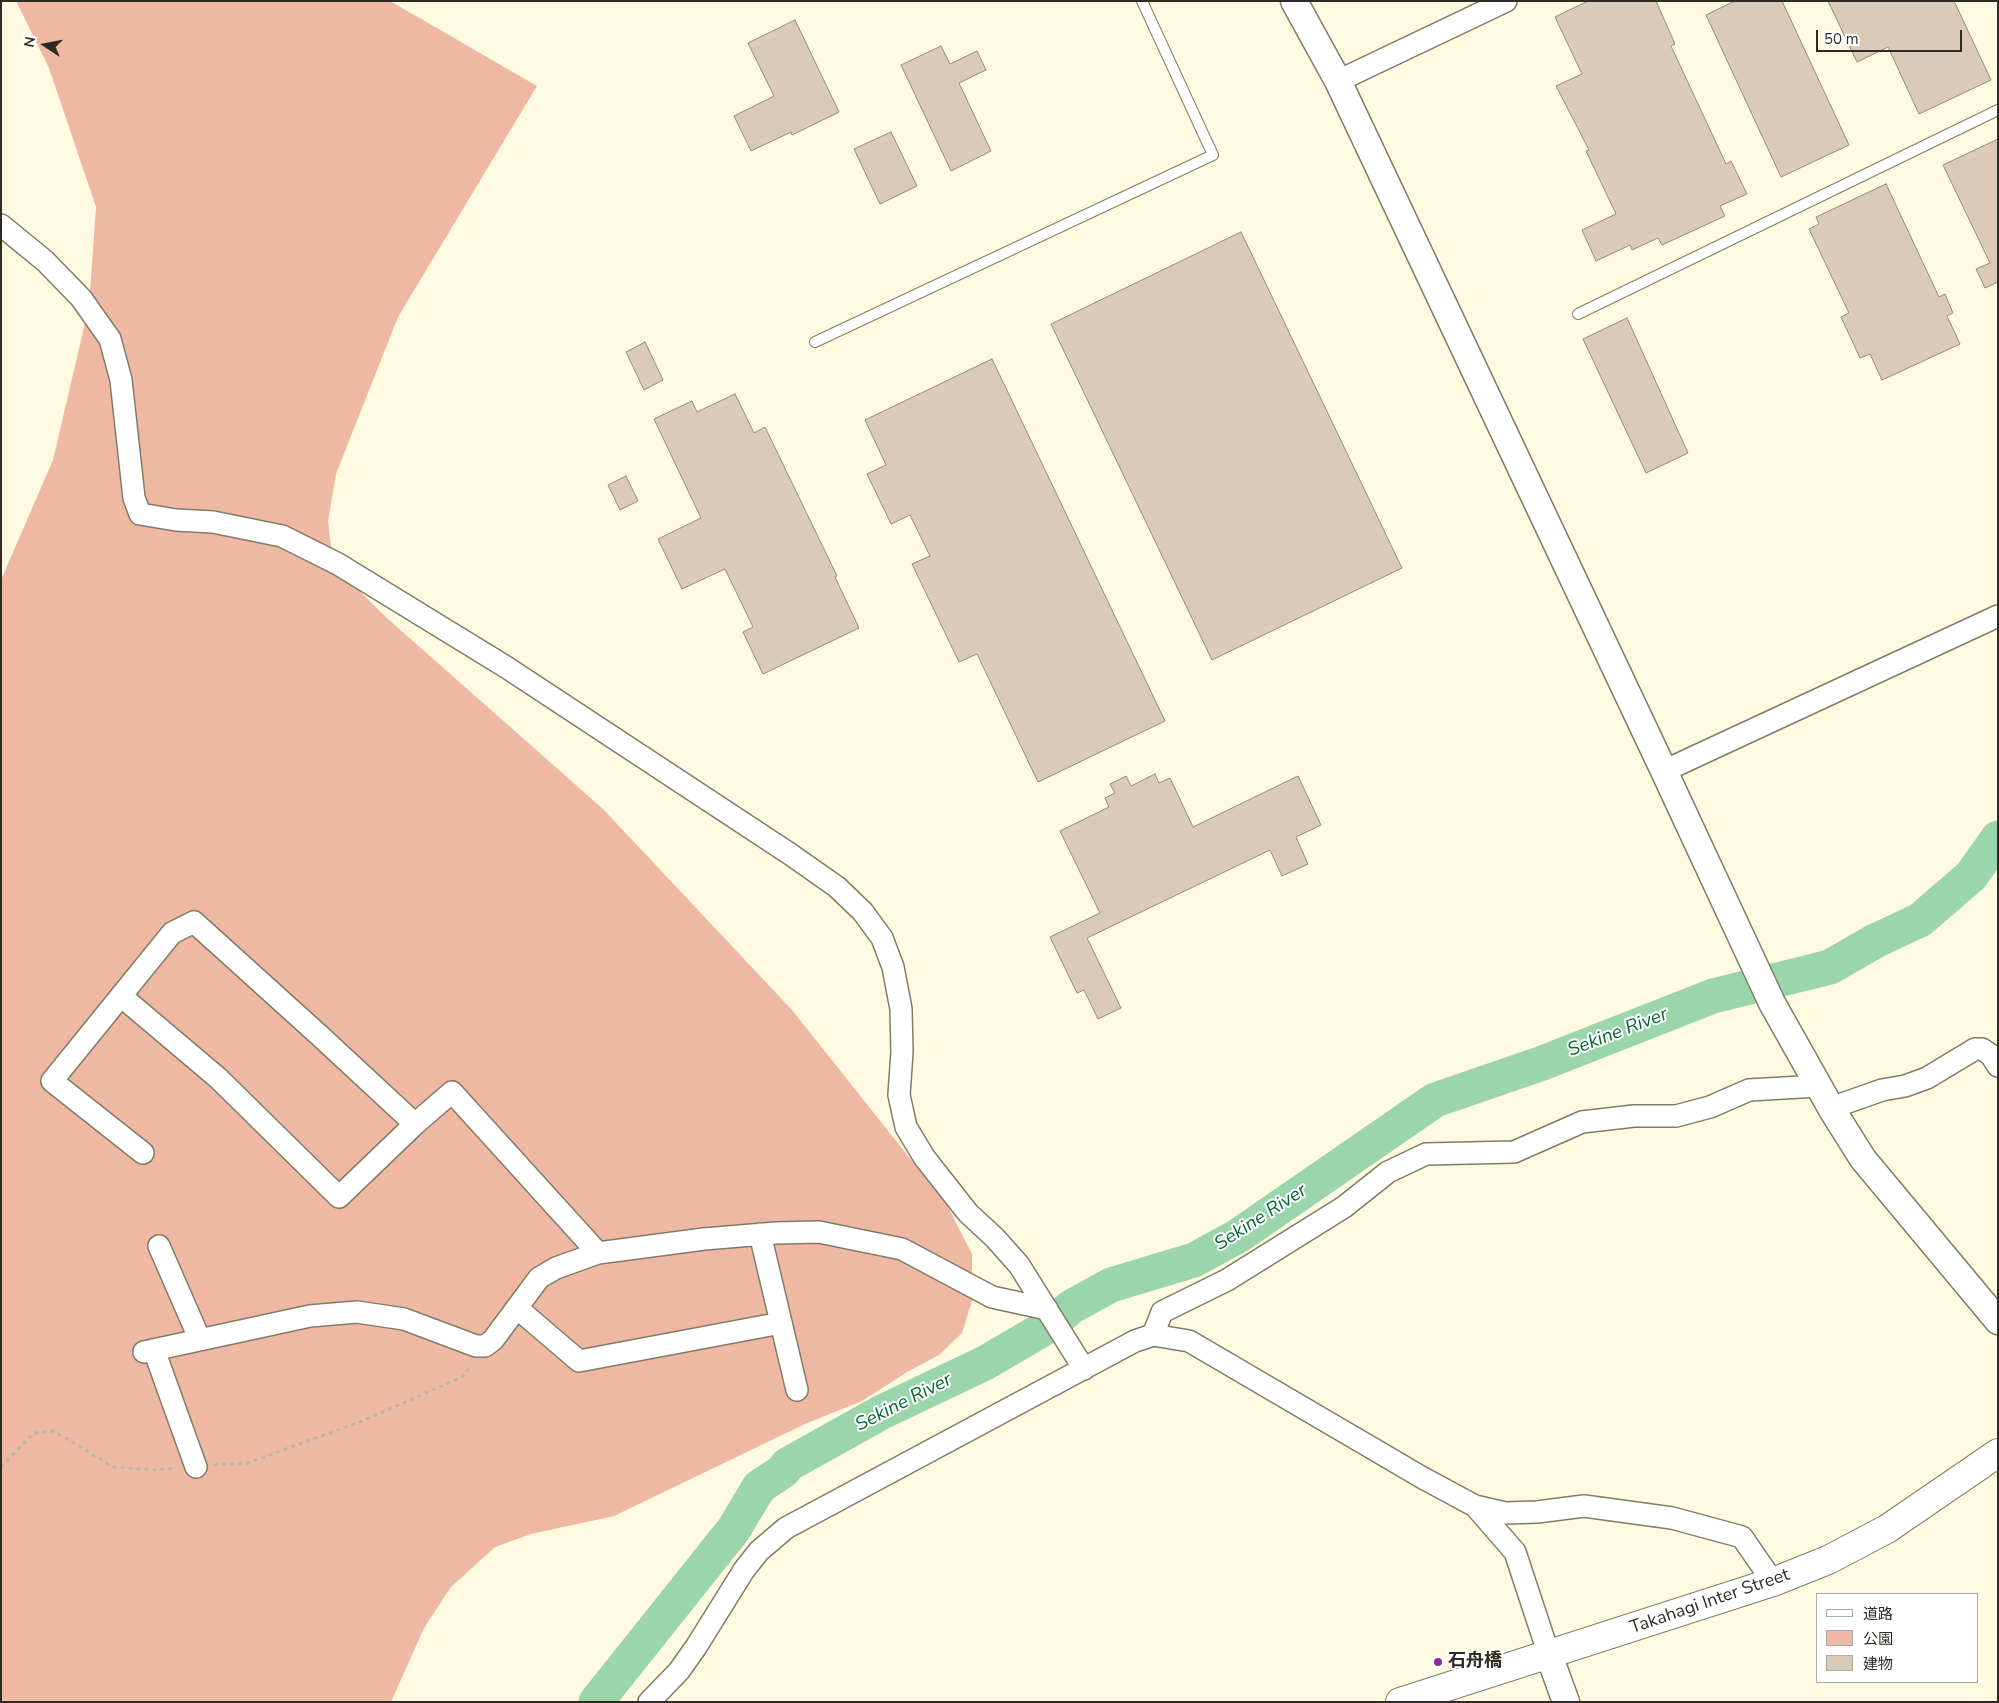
<!DOCTYPE html>
<html>
<head>
<meta charset="utf-8">
<style>
  body { margin:0 }
  #map { position:relative; width:1999px; height:1703px; overflow:hidden; background:#fef9e1; font-family:"Nunito Sans","Noto Sans JP",sans-serif }
  canvas { display:block }
  .frame { position:absolute; inset:0; border:2px solid #2d2b22; pointer-events:none }
  .legend { position:absolute; left:1816px; top:1593px; width:162px; height:90px; box-sizing:border-box; background:#fff; border:1px solid #abaaa7; margin:0; padding:6px 9px; list-style:none; font-size:15px; color:#2d2b22 }
  .legend li { display:flex; align-items:center; gap:10px; height:25px }
  .legend b { width:25px; border:1px solid #abaaa7 }
  .north { position:absolute; left:20px; top:20px; width:50px; height:50px; -webkit-text-stroke:4px #fff; paint-order:stroke; rotate:281deg; font-size:14px; font-weight:700; line-height:20px; text-align:center; color:#2d2b22 }
  .north::after { content:''; display:block; margin:auto; width:18px; height:22px; background:#2d2b22; clip-path:polygon(50% 0,100% 100%,50% 72%,0 100%) }
  .scale { position:absolute; left:1816px; top:30px; width:146px; height:22px; box-sizing:border-box; border:2px solid #2d2b22; border-top:0; padding-left:6px; font-size:15px; line-height:18px; white-space:nowrap; color:#2d2b22; -webkit-text-stroke:4px #fff; paint-order:stroke }
</style>
</head>
<body>
<div id="map">
<canvas width="1999" height="1703"></canvas>
<div class="frame"></div>
<ul class="legend">
<li><b style="height:6px;background:#fff"></b>道路</li>
<li><b style="height:14px;background:#eeb8a3"></b>公園</li>
<li><b style="height:14px;background:#dbcab8"></b>建物</li>
</ul>
<div class="north">N</div>
<div class="scale">50 m</div>
</div>
<script>
const ctx = document.querySelector('canvas').getContext('2d');
ctx.lineJoin = 'round';
function fillPath(path, color) { ctx.fillStyle = color; ctx.fill(path, 'evenodd'); }
const shape = rows => new Path2D(rows.map(r => 'M' + r).join(''));
function stroke(path, color, width, dash) { ctx.strokeStyle = color; ctx.lineWidth = width; ctx.lineCap = dash ? 'butt' : 'round'; ctx.setLineDash(dash || []); ctx.stroke(path); }
function write(font, color, halo, rows, align = 'center') {
  ctx.font = font + ' "Nunito Sans","Noto Sans JP",sans-serif'; ctx.lineWidth = 4; ctx.setLineDash([]); ctx.textBaseline = 'middle'; ctx.strokeStyle = halo; ctx.fillStyle = color; for (const [text, x, y, turn = 0] of rows) {
    ctx.save(); ctx.translate(x, y); ctx.rotate((+turn || 0) * Math.PI / 180); ctx.textAlign = isNaN(turn) ? turn : align; if (halo) ctx.strokeText(text, 0, 0); ctx.fillText(text, 0, 0); ctx.restore();
  }
}
fillPath(shape([
  [16,1,390,1,537,86,398,317,336,474,328,521,332,556,348,580,388,619,603,809,792,1010,947,1205,972,1254,972,1301,962,1333,939,1355,907,1372,862,1401,805,1424,614,1516,531,1534,495,1547,451,1587,424,1628,391,1702,1,1702,1,580,53,460,89,306,96,207,49,68]
]), '#eeb8a3');
stroke(shape([
  [596,1702,734,1529,759,1487,783,1471,787,1465,882,1412,985,1363,1050,1325,1071,1307,1111,1285,1194,1260,1238,1236,1435,1100,1540,1064,1713,996,1830,967,1875,941,1920,920,1971,876,1998,838]
]), '#9bd5ab', 35);
const building = shape([
  [1588,1,1656,1,1675,44,1671,46,1726,164,1731,161,1747,194,1720,206,1725,216,1662,245,1658,238,1632,250,1630,245,1596,261,1582,230,1616,214,1586,151,1589,150,1556,86,1582,74,1555,17,1588,1],
  [1735,1,1782,1,1849,145,1781,177,1706,15,1735,1],
  [1828,1,1954,1,1991,80,1919,114,1888,47,1857,62,1828,1],
  [795,20,839,112,792,135,791,132,751,151,734,116,774,96,748,43,795,20],
  [941,46,950,64,977,51,986,70,959,83,991,151,951,171,901,65,941,46],
  [891,132,917,186,880,204,854,149,891,132],
  [1998,139,1998,282,1985,288,1976,269,1990,263,1943,165,1998,139],
  [1886,184,1939,297,1945,294,1953,313,1947,316,1960,344,1882,380,1870,354,1860,358,1841,317,1849,313,1809,229,1819,224,1816,217,1886,184],
  [1241,232,1402,568,1212,660,1051,324,1241,232],
  [1627,318,1688,453,1646,473,1583,339,1627,318],
  [645,342,663,380,644,390,626,352,645,342],
  [992,359,1165,721,1038,782,977,654,959,662,912,564,930,556,910,515,891,524,867,474,886,465,865,420,992,359],
  [735,394,754,433,765,427,837,576,835,577,859,628,763,674,743,632,753,627,725,569,682,589,658,539,701,518,654,419,692,401,697,412,735,394],
  [626,476,638,501,620,510,608,485,626,476],
  [1155,774,1159,783,1170,778,1193,827,1298,776,1321,825,1296,837,1308,864,1282,876,1270,850,1087,938,1121,1008,1098,1019,1084,990,1077,993,1050,937,1100,913,1060,831,1109,807,1105,798,1115,793,1110,784,1126,776,1131,786,1155,774]
]);
fillPath(building, '#dbcab8');
stroke(building, '#988877', 1);
const service = shape([
  [1578,314,1998,110],
  [815,342,1213,155,1142,1]
]);
const minor = shape([
  [1338,81,1506,1],
  [1,225,45,261,81,298,110,339,121,380,134,498,140,514,176,520,213,522,282,536,338,564,506,667,790,854,837,887,863,912,882,938,893,967,901,1009,902,1052,899,1095,906,1127,924,1157,968,1213,995,1238,1019,1265,1084,1369],
  [1664,771,1998,616],
  [121,996,218,1078,339,1197,415,1124],
  [1831,1108,1882,1090,1905,1086,1927,1078,1975,1049,1982,1049,1991,1055,1998,1066],
  [143,1153,52,1081,172,933,194,922,319,1035,415,1124,452,1092,598,1253],
  [760,1234,797,1390],
  [159,1246,200,1340],
  [517,1308,579,1361,781,1323],
  [1153,1335,1162,1312,1227,1280,1344,1207,1388,1172,1426,1154,1514,1152,1582,1122,1634,1116,1676,1116,1710,1107,1749,1090,1818,1086],
  [154,1350,196,1467],
  [144,1352,310,1316,357,1312,404,1319,476,1346,485,1346,493,1340,539,1278,556,1268,598,1253,704,1239,776,1233,819,1232,902,1249,992,1297,1047,1309],
  [1475,1506,1515,1552,1549,1655],
  [649,1702,679,1671,696,1647,744,1570,759,1551,786,1528,1135,1341,1153,1335,1189,1341,1423,1478,1475,1506,1505,1513,1537,1512,1584,1506,1672,1518,1742,1537,1773,1582]
]);
const tertiary = shape([
  [1294,1,1338,81,1664,771,1772,1003,1831,1108,1863,1159,1998,1321],
  [1549,1655,1566,1702]
]);
const primary = shape([
  [1400,1702,1773,1582,1828,1560,1887,1529,1998,1453]
]);
stroke(service, '#807c67', 12);
stroke(minor, '#807c67', 24);
stroke(tertiary, '#807c67', 29);
stroke(primary, '#807c67', 30);
stroke(shape([
  [214,1465,247,1463,360,1422,462,1377,471,1366],
  [1,1467,34,1433,54,1431,113,1467,154,1470,175,1468]
]), '#b9b5a2', 3, [4, 4]);
stroke(service, '#fff', 10);
stroke(minor, '#fff', 21);
stroke(tertiary, '#fff', 26);
stroke(primary, '#fff', 28);
for (const [x, y, r, color] of [
  [1438,1662,5,"#852c99"]
]) { const dot = new Path2D(); dot.arc(x, y, r, 0, 2 * Math.PI); ctx.fillStyle = color; ctx.fill(dot); stroke(dot, '#fff', 2); }
write('18px', '#2d2b22', '#fff', [
  ["Takahagi Inter Street",1710,1602,-19]
]);
write('bold 18px', '#2d2b22', '#fff', [
  ["石舟橋",1448,1662]
], 'left');
write('italic 19px', '#046635', '#fff', [
  ["Sekine River",1618,1033,-21],
  ["Sekine River",1261,1218,-33],
  ["Sekine River",904,1403,-27]
]);
</script>
</body>
</html>
